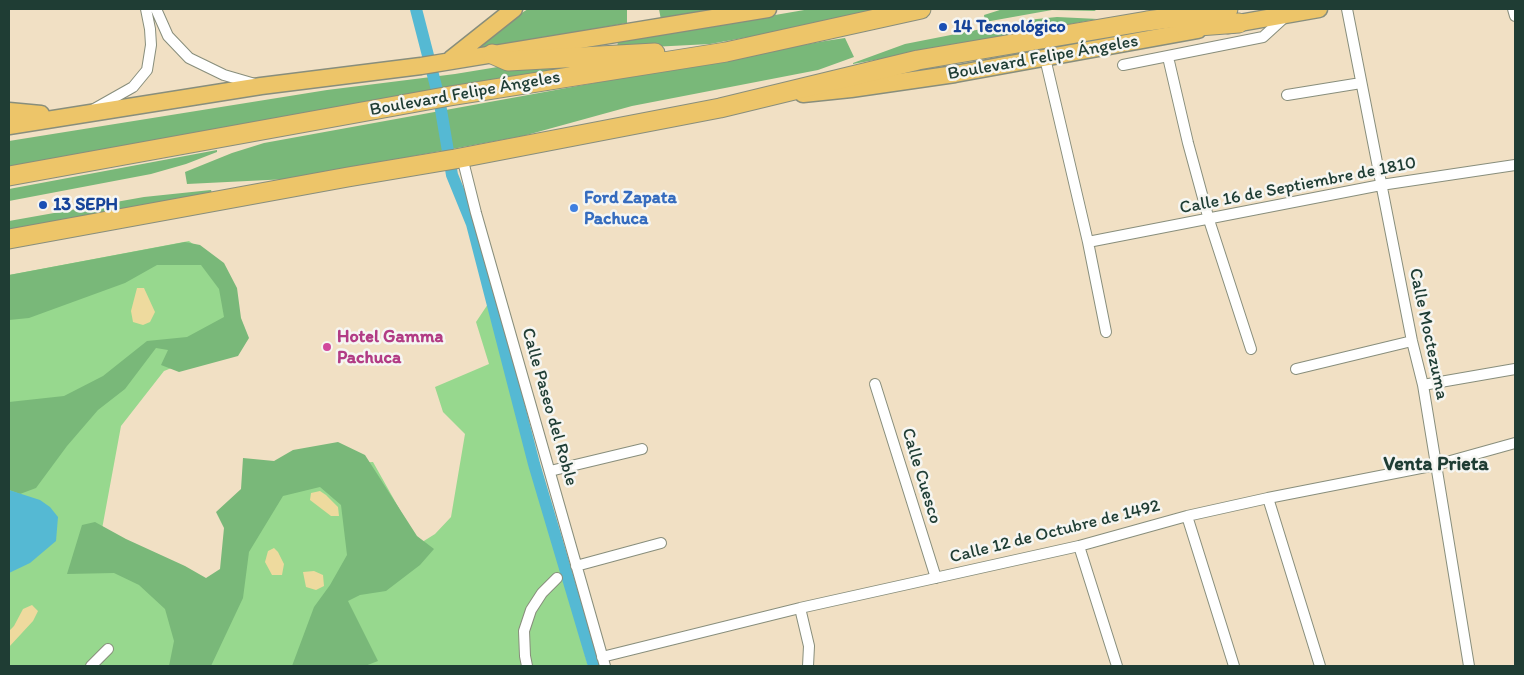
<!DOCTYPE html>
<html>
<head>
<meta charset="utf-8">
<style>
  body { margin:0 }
  #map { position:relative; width:1524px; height:675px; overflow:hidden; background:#f1e0c4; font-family:Itim,sans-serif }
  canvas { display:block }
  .frame { position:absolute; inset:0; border:10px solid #1f3d34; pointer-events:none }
</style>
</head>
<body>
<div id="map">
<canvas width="1524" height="675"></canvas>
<div class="frame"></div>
</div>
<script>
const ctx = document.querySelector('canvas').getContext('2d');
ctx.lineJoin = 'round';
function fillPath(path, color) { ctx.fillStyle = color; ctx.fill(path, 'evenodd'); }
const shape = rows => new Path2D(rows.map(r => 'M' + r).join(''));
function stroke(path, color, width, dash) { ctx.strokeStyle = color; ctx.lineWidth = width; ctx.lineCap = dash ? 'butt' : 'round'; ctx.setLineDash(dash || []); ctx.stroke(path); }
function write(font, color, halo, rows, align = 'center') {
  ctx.font = font + ' Itim,sans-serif'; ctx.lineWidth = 5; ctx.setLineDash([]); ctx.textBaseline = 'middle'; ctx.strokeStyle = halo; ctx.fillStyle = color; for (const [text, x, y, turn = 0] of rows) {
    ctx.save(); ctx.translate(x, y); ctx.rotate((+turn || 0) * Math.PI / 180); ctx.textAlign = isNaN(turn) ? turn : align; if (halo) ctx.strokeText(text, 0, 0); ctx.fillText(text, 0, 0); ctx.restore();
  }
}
fillPath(shape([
  [189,241,222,266,229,345,164,371,121,426,102,529,210,582,224,573,230,505,345,463,373,462,419,544,435,534,451,517,465,434,443,412,435,387,489,364,476,322,488,304,588,666,9,666,9,275]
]), '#97d88e');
fillPath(shape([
  [528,9,627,9,627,23,465,52,465,49],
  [659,9,717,9,661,20],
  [810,9,901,9,710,44,632,48,617,47,618,42],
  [1003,9,1093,9,1096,11,1052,10,985,22,984,15],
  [1057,17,1098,19,853,64,853,63,905,44,1027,20],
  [845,38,854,57,818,70,632,106,523,136,288,179,187,184,185,172,232,153,264,143,825,41],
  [522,63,606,63,9,167,9,141,327,90,455,74],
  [217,150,217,152,186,164,151,174,9,201,9,189],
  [211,190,212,193,9,231,9,221,144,197],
  [185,242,200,245,224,263,237,288,241,318,249,338,238,356,179,372,161,365,168,350,156,348,125,389,98,410,67,446,36,488,20,494,9,490,9,402,64,396,103,376,147,341,187,337,224,317,219,289,201,265,157,265,125,283,29,318,9,320,9,275],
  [338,442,365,455,417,536,434,549,420,565,386,591,360,595,348,601,378,661,365,666,292,666,314,607,330,585,347,555,341,505,320,487,283,496,249,552,243,598,211,666,169,666,174,641,165,609,139,585,114,573,67,574,82,525,95,522,126,539,185,566,206,578,220,569,224,528,216,512,241,489,243,458,274,461,293,450]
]), '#79b879');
fillPath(shape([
  [137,288,144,288,155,312,150,322,143,325,133,322,131,311],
  [320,491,326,495,338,507,339,516,331,516,310,500,311,493],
  [274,548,278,552,284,564,282,575,272,575,265,562,268,551],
  [314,571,323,575,324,586,316,590,306,587,303,572],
  [32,605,38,611,33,621,9,647,9,631,14,626,23,609]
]), '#eeda9e');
fillPath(shape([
  [9,490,40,500,50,507,58,517,56,541,30,563,9,573]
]), '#55b9d3');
stroke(shape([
  [416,9,439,98,452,175,472,224,534,464,594,666]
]), '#55b9d3', 12);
const street = shape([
  [156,9,168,36,189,58,224,75,255,84],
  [1347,9,1412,341,1423,385,1469,666],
  [1513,9,1515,16],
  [1168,57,1188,143,1209,220,1251,349],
  [1045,58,1088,242,1106,332],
  [1123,65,1263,37,1286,16],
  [1287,95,1361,83],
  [94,109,133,87,147,70,151,45,150,29,146,9],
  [462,157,476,213,605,666],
  [1088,242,1381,185,1515,165],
  [1296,369,1412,341],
  [875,384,936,578],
  [1423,385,1515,369],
  [550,471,642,449],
  [1268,498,1320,666],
  [1187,516,1234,666],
  [1079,546,1117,666],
  [576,566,661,543],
  [800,608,809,646,808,666],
  [602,657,800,608,1079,546,1187,516,1268,498,1436,465,1515,443],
  [91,666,108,649],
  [527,666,525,656,524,631,531,610,542,593,557,578]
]);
const primary = shape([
  [1228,25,1319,9],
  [451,59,514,9],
  [803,94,851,89,955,74,1198,30],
  [9,111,41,114],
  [9,126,261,86,421,66,768,9]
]);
const highway = shape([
  [1185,27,1239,23],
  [492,54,508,61,655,53],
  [9,176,450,96,726,52,921,9],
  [9,239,348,177,455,159,720,108,918,60,1147,21,1177,17,1228,9]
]);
stroke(street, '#888e7c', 12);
stroke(primary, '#888e7c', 19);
stroke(highway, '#888e7c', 21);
stroke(street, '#fff', 10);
stroke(primary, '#edc569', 16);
stroke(highway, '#edc569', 19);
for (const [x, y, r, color] of [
  [943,27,5,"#1a4fb4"],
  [43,205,5,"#1a4fb4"],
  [574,208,5,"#3f7fe0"],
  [327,347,5,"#d1479c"]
]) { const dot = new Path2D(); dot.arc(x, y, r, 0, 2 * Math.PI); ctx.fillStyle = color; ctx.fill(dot); stroke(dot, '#f6f6f2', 2); }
write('bold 18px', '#164399', '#f6f6f2', [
  ["14 Tecnológico",953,27],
  ["13 SEPH",53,205]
], 'left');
write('18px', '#1f3d34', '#f6f6f2', [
  ["Boulevard Felipe Ángeles",1043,58,-10],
  ["Boulevard Felipe Ángeles",465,94,-10],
  ["Calle 16 de Septiembre de 1810",1298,186,-11],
  ["Calle Moctezuma",1428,334,78],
  ["Calle Paseo del Roble",549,407,74],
  ["Calle Cuesco",921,476,73],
  ["Calle 12 de Octubre de 1492",1055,532,-14]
]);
write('bold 18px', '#366cbe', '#f6f6f2', [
  ["Ford Zapata",584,198],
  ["Pachuca",584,219]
], 'left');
write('bold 18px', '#b23c85', '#f6f6f2', [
  ["Hotel Gamma",337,337],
  ["Pachuca",337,358]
], 'left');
write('bold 20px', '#1f3d34', '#f6f6f2', [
  ["Venta Prieta",1436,465]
]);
</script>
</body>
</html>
